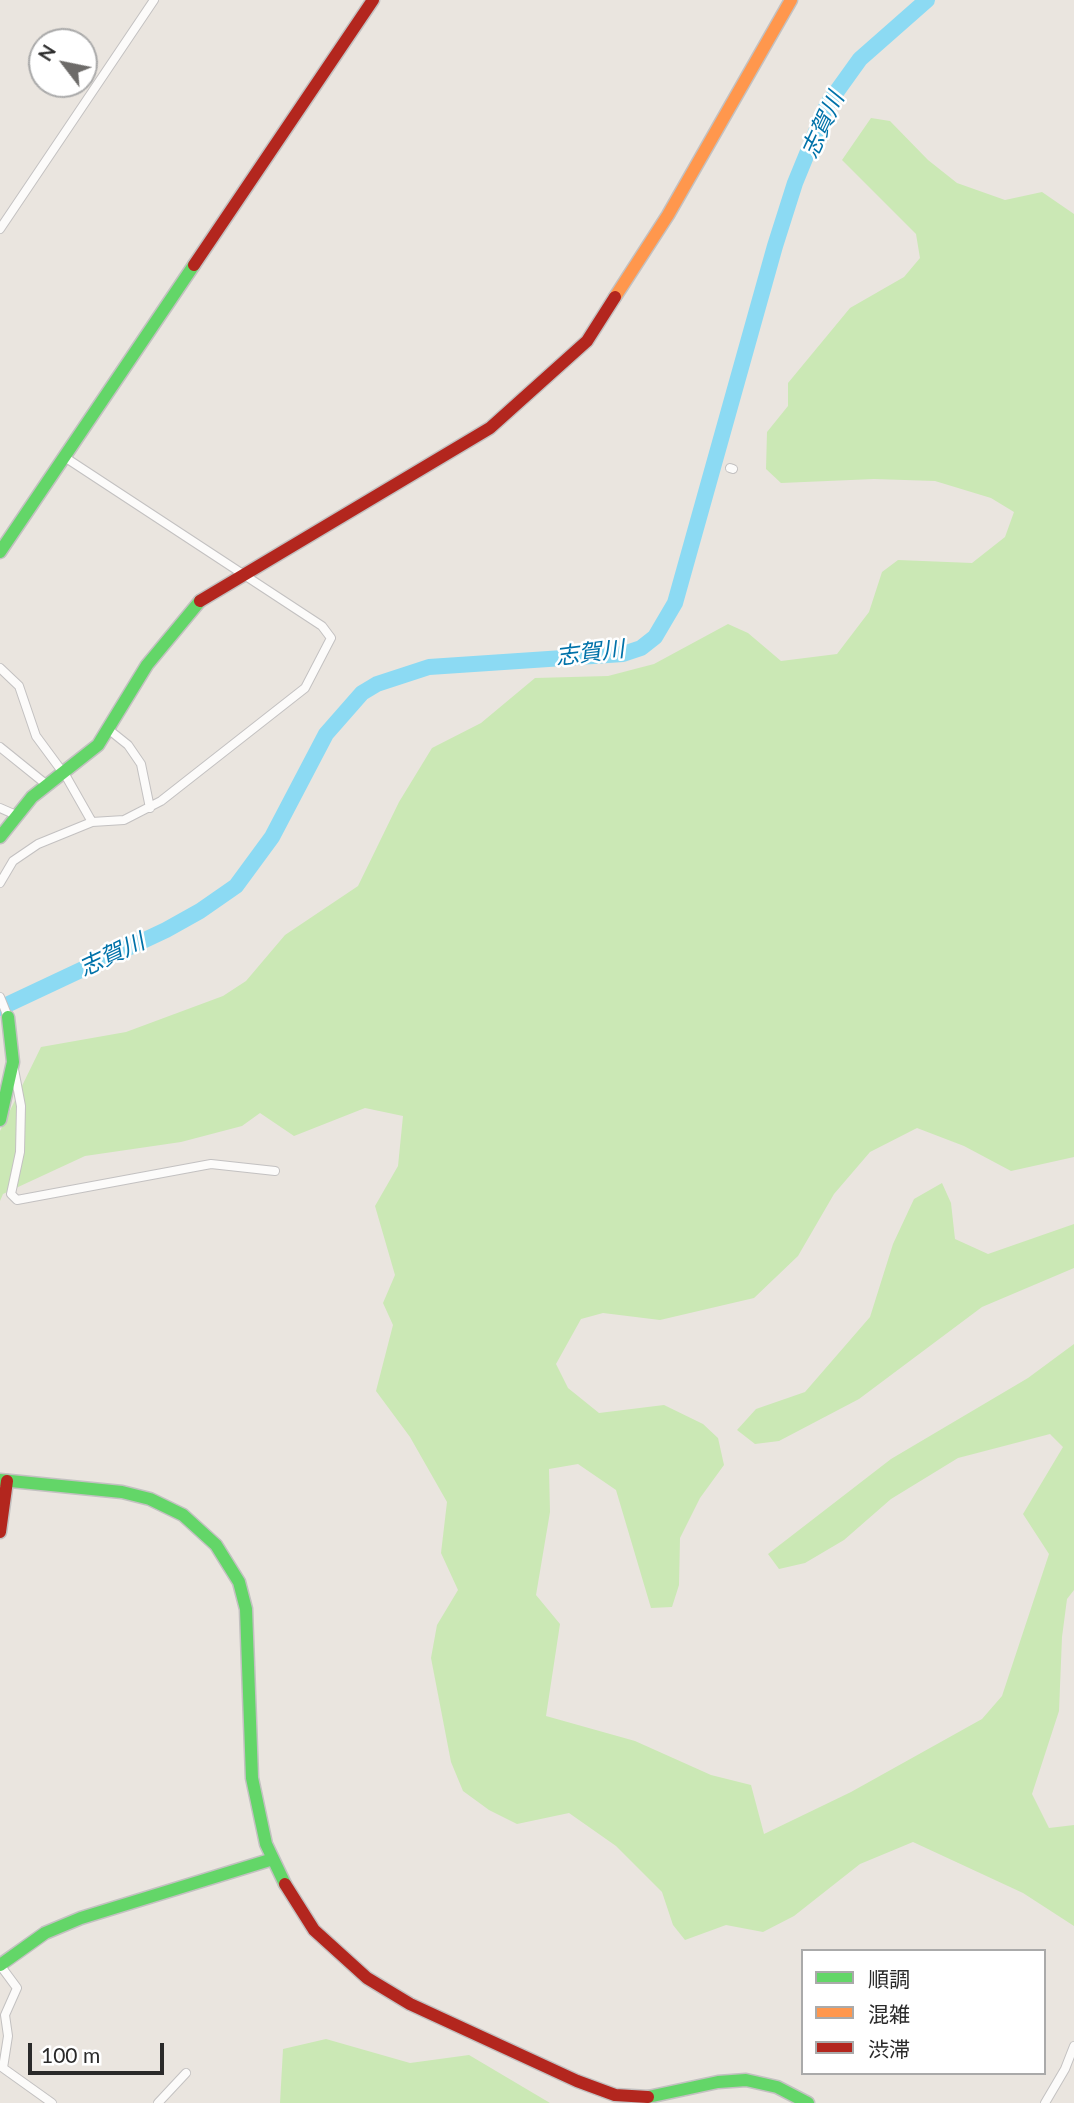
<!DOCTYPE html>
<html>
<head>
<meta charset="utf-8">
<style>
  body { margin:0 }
  #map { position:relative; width:1074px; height:2103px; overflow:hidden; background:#eae5df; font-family:Lato,"Noto Sans JP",sans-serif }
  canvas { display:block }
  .legend { position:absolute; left:801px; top:1949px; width:245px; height:126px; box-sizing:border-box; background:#fff; border:2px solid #aaa; margin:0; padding:9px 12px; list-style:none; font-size:21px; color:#2a2a2a }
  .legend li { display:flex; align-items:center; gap:14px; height:35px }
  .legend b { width:35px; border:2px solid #aaa }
  .north { position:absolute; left:28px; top:28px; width:70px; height:70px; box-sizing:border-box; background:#fff; border:2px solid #aaa; border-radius:50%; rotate:302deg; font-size:19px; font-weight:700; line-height:28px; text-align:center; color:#2a2a2a }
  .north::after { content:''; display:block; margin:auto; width:24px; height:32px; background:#6d6b69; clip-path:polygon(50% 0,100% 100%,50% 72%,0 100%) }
  .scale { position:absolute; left:28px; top:2043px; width:136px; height:32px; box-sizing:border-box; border:4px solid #2a2a2a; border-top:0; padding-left:9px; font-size:21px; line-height:24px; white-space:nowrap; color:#2a2a2a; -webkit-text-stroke:5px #fff; paint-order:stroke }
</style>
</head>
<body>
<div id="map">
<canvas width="1074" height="2103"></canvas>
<ul class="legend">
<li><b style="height:9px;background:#63d668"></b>順調</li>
<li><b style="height:9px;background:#ff974d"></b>混雑</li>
<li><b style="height:9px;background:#b3261e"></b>渋滞</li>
</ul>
<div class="north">N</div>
<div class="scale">100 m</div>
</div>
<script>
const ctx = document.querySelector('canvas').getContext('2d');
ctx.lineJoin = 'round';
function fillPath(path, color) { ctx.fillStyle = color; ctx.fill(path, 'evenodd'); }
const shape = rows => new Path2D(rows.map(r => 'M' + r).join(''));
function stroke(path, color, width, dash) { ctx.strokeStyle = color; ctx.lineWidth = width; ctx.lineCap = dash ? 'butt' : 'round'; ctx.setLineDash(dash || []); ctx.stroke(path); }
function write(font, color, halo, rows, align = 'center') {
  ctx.font = font + ' Lato,"Noto Sans JP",sans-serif'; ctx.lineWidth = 5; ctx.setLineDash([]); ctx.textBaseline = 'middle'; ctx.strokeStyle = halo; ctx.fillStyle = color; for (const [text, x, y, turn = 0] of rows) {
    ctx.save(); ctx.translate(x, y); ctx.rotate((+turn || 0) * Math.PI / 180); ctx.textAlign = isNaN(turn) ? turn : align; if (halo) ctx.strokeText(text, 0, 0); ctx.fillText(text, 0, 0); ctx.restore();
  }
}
fillPath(shape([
  [871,118,890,121,928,160,957,183,1005,200,1042,192,1074,214,1074,1157,1011,1171,964,1146,917,1128,870,1152,834,1194,798,1256,754,1298,660,1320,603,1313,581,1319,556,1364,568,1388,599,1413,664,1405,703,1424,718,1438,724,1465,700,1498,680,1538,679,1585,672,1607,651,1608,616,1490,578,1464,549,1469,550,1512,536,1595,560,1624,546,1716,635,1741,711,1775,751,1785,764,1834,851,1792,982,1719,1002,1696,1049,1554,1023,1514,1063,1447,1050,1434,958,1458,891,1499,844,1540,805,1563,779,1569,768,1554,891,1459,1028,1378,1074,1344,1074,1590,1067,1599,1062,1637,1059,1711,1032,1794,1049,1828,1074,1825,1074,1926,1023,1893,913,1842,860,1864,794,1916,763,1932,726,1925,685,1940,673,1925,662,1892,616,1846,569,1813,517,1824,489,1810,463,1791,451,1762,431,1658,437,1625,458,1590,441,1553,447,1502,410,1437,376,1391,393,1325,383,1303,395,1275,375,1206,398,1166,403,1116,365,1108,294,1136,260,1113,242,1126,181,1142,85,1156,3,1194,0,1201,0,1131,41,1047,126,1032,223,996,246,981,285,935,358,886,399,802,432,748,481,723,535,678,608,676,654,664,728,624,748,633,781,661,837,654,869,612,882,572,898,560,972,563,1005,537,1014,512,991,498,935,481,874,479,781,483,766,469,767,432,788,406,788,383,850,308,904,277,920,258,916,234,842,160],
  [942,1183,951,1203,955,1239,988,1254,1074,1224,1074,1268,982,1307,859,1399,779,1441,755,1444,737,1430,756,1409,805,1392,870,1317,893,1244,914,1199],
  [326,2039,410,2063,469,2055,550,2103,280,2103,283,2049]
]), '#cbe8b5');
stroke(shape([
  [0,1008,166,930,200,911,236,886,272,837,326,734,362,693,377,684,429,667,623,654,641,648,655,637,675,603,775,246,795,183,827,105,860,59,927,0]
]), '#8cdaf3', 16);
const street = shape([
  [0,229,154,0],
  [730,468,733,469],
  [0,668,19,686,36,736,67,778,92,822],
  [108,729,128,745,141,764,150,808],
  [0,747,47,785],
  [0,808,16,815],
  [0,883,13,861,38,844,92,822,124,820,161,801,305,688,331,638,322,626,66,458],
  [0,997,8,1017],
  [13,1064,21,1106,20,1152,11,1194,17,1200,211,1164,275,1171],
  [0,1965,17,1988,5,2015,8,2036,3,2068,52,2103],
  [158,2103,186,2073],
  [1045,2103,1065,2069,1074,2046]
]);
const fast = shape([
  [0,552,194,265],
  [0,837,32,797,98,745,147,665,200,601],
  [0,1120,13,1062,8,1017],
  [0,1480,122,1492,150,1499,183,1515,216,1545,239,1582,246,1609,252,1778,266,1844,285,1884],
  [0,1965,45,1933,81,1918,273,1859],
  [648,2097,718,2082,746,2080,777,2087,808,2103]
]);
const slow = shape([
  [615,297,668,215,791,0]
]);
const jam = shape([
  [194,265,373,0],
  [200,601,490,428,587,341,615,297],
  [0,1532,7,1481],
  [285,1884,314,1930,367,1978,410,2004,577,2081,615,2095,648,2097]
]);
stroke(street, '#c3c1c1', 10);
stroke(fast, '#c3c1c1', 15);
stroke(slow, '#c3c1c1', 15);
stroke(jam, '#c3c1c1', 15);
stroke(street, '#fcfbfa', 8);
stroke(fast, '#63d668', 12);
stroke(slow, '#ff974d', 12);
stroke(jam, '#b3261e', 12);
write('italic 23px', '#0072a9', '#fff', [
  ["志賀川",823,125,-65],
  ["志賀川",590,653,-7],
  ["志賀川",112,955,-25]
]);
</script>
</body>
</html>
